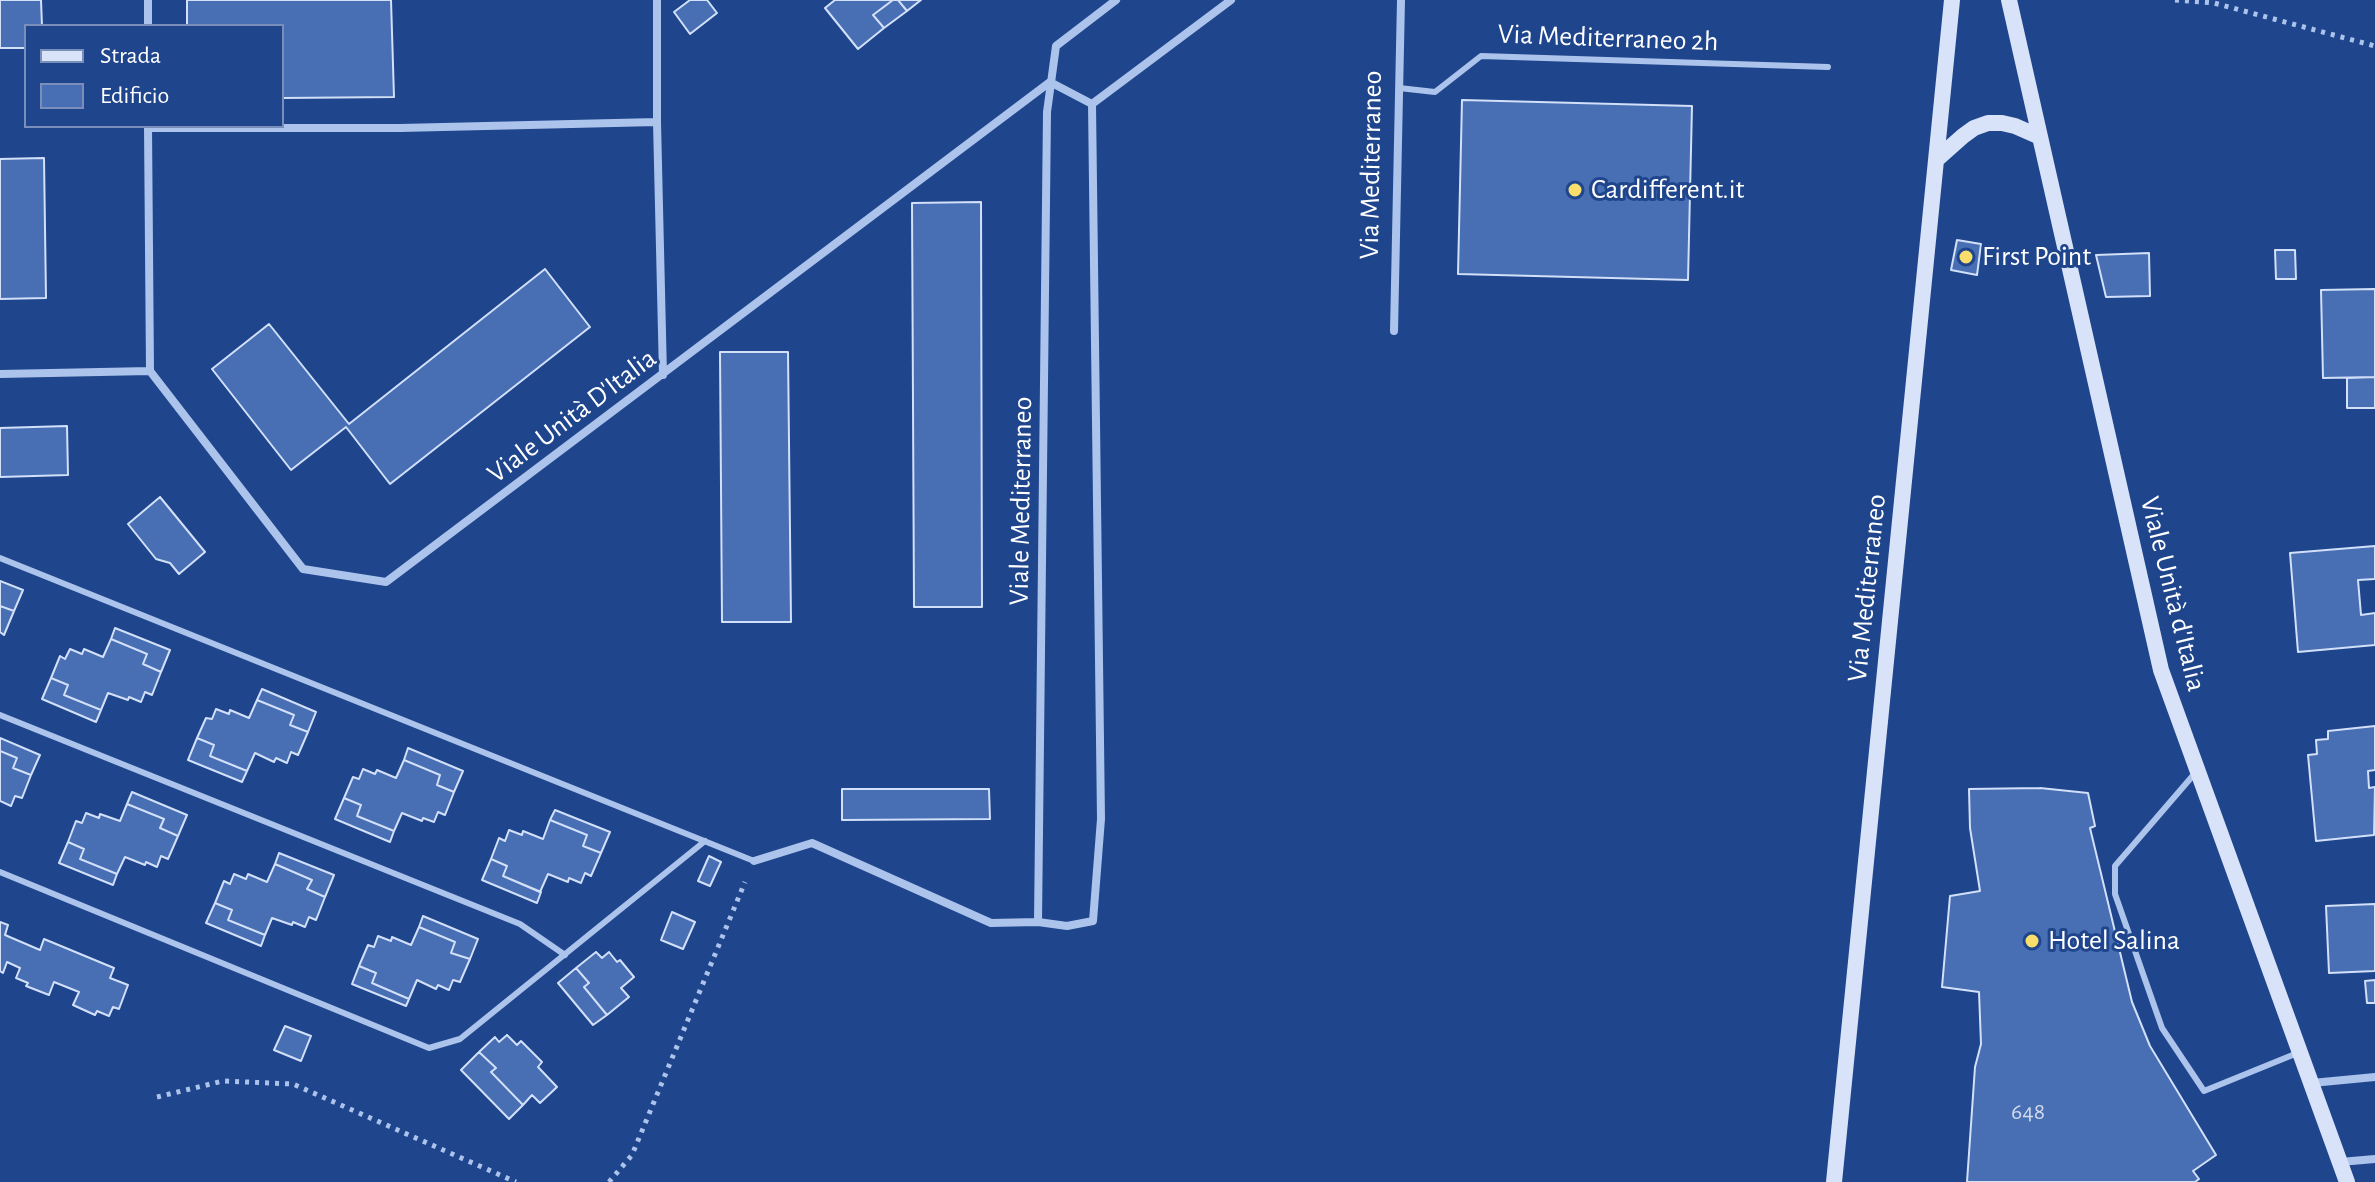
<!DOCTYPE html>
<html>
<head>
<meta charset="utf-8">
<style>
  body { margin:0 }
  #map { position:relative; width:2375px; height:1182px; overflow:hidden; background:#1f458c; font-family:"Alegreya Sans",sans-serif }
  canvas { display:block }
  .legend { position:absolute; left:24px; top:24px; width:260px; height:104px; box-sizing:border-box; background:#1f458c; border:2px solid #798fba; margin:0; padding:10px 14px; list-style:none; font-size:24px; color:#fff }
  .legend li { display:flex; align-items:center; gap:16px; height:40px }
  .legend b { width:40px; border:2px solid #798fba }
</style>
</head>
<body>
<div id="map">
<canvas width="2375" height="1182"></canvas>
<ul class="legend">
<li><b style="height:10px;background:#d8e3f9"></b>Strada</li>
<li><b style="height:22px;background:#486eb3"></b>Edificio</li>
</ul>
</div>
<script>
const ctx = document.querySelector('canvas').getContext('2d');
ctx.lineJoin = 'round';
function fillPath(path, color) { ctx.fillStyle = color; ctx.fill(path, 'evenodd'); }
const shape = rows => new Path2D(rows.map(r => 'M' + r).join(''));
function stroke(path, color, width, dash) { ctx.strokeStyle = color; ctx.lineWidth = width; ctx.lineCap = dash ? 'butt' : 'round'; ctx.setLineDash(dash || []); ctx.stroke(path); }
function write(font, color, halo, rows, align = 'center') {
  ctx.font = font + ' "Alegreya Sans",sans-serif'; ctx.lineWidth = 6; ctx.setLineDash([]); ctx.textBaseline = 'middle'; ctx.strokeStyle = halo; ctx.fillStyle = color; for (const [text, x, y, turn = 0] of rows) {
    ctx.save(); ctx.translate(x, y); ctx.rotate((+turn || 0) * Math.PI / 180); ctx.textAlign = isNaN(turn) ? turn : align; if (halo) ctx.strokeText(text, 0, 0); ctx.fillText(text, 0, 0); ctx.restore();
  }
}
const building = shape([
  [0,0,41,0,42,26,26,26,26,48,0,48,0,0],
  [187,0,391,0,394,97,282,98,282,26,187,26,187,0],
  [690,0,707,0,717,13,690,34,674,12,690,0],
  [835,0,893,0,873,15,884,28,858,49,825,8,835,0],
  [893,0,898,0,907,11,884,28,873,15,893,0],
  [898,0,921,0,907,11,898,0],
  [1462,100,1692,106,1688,280,1458,274,1462,100],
  [44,158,46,298,0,299,0,159,44,158],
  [981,202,982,607,914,607,912,203,981,202],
  [1957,240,1981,244,1977,275,1951,270,1957,240],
  [2275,250,2295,250,2296,279,2276,279,2275,250],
  [2149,253,2150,296,2106,297,2096,255,2149,253],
  [545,269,590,327,390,484,346,427,291,470,212,369,269,324,349,424,545,269],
  [2375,289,2375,377,2323,378,2321,290,2375,289],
  [720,352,788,352,791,622,722,622,720,352],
  [2375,377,2375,408,2347,408,2347,378,2375,377],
  [67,426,68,475,0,477,0,428,67,426],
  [160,497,205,552,179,574,170,563,156,559,128,524,160,497],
  [2375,546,2375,579,2358,580,2361,615,2375,613,2375,645,2298,652,2290,553,2375,546],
  [0,581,23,590,14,611,0,606,0,581],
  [0,606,14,611,4,635,0,632,0,606],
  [115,628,170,650,161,672,143,664,147,654,111,639,115,628],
  [111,639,147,654,143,664,161,672,152,695,145,692,141,702,129,697,128,700,108,693,101,710,64,695,68,685,51,678,60,656,65,659,70,649,82,654,84,649,103,657,111,639],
  [51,678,68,685,64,695,101,710,96,722,42,699,51,678],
  [262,689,316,712,308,732,290,725,294,715,257,700,262,689],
  [257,700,294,715,290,725,308,732,298,755,291,752,287,763,276,758,274,762,255,753,247,771,210,756,214,745,197,738,206,718,212,719,216,709,229,714,230,710,249,718,257,700],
  [2375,726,2375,770,2368,771,2369,788,2375,787,2374,835,2316,841,2308,755,2317,754,2316,740,2328,739,2328,731,2375,726],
  [0,738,40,755,31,775,13,768,17,758,0,751,0,738],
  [197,738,214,745,210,756,247,771,242,782,188,760,197,738],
  [408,748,463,771,454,792,437,785,440,775,404,760,408,748],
  [0,751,17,758,13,768,31,775,22,798,15,796,11,806,0,801,0,751],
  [404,760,440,775,437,785,454,792,445,815,438,812,434,822,423,818,422,821,402,813,394,831,357,816,361,805,344,798,353,777,359,779,363,769,375,774,377,770,396,778,404,760],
  [2040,788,2088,793,2095,826,2090,828,2132,1002,2150,1046,2216,1155,2193,1171,2199,1179,2195,1182,1967,1182,1975,1067,1981,1044,1979,992,1942,987,1950,896,1980,891,1970,828,1969,789,2040,788],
  [842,789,989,789,990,819,842,820,842,789],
  [132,792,187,815,178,836,160,828,164,819,127,804,132,792],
  [344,798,361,805,357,816,394,831,390,842,335,819,344,798],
  [127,804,164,819,160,828,178,836,168,859,161,856,157,867,146,862,145,865,125,857,117,874,80,859,84,849,68,842,76,821,82,823,86,813,99,818,100,814,120,821,127,804],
  [555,810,610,832,601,853,583,846,587,835,550,820,555,810],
  [550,820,587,835,583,846,601,853,591,876,585,873,581,883,569,878,568,882,548,874,540,892,503,876,507,866,491,859,499,838,505,841,509,830,522,835,523,831,543,839,550,820],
  [68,842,84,849,80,859,117,874,113,885,59,863,68,842],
  [279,853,334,875,325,897,307,889,312,880,275,864,279,853],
  [709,856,721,862,710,886,698,881,709,856],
  [491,859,507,866,503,876,541,892,537,903,482,880,491,859],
  [275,864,312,880,307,889,325,897,316,920,309,917,305,927,293,922,292,925,272,918,265,935,228,920,232,910,215,903,224,881,230,884,234,874,246,879,248,874,267,882,275,864],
  [215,903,232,910,228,920,265,935,261,946,206,923,215,903],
  [2375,904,2375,971,2329,973,2326,906,2375,904],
  [672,912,695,922,683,949,661,940,672,912],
  [423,916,478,939,470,959,451,953,455,942,419,927,423,916],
  [0,922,8,925,5,935,40,950,44,939,114,968,110,978,128,985,119,1009,113,1007,109,1016,97,1011,95,1015,73,1005,79,992,54,982,49,995,26,986,28,983,16,978,20,968,7,962,3,973,0,971,0,922],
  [419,927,455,942,451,953,470,959,460,982,453,980,449,990,438,985,436,989,417,980,409,999,372,983,376,973,359,966,368,945,374,947,378,936,391,941,392,937,411,945,419,927],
  [596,952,602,958,609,952,617,962,620,960,634,977,621,988,629,997,607,1015,584,987,589,983,576,968,596,952],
  [359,966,376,973,372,983,409,999,406,1006,352,984,359,966],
  [576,968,589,983,584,987,607,1015,593,1025,558,983,576,968],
  [2375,980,2375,1003,2367,1003,2365,981,2375,980],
  [285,1026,311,1036,301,1061,274,1050,285,1026],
  [507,1035,517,1045,521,1041,542,1062,538,1067,557,1087,540,1103,532,1095,523,1105,491,1072,496,1068,479,1052,495,1037,499,1042,507,1035],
  [479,1052,496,1068,491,1072,523,1105,509,1119,461,1070,479,1052]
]);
fillPath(building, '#486eb3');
stroke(building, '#d2e0f9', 2);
stroke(shape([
  [2175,0,2214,3,2375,46],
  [157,1097,223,1081,293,1084,516,1182],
  [609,1182,632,1155,745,882]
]), '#acc3ec', 5, [4, 6]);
stroke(shape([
  [1399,88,1435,92,1481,56,1828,67],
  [0,558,754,861],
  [0,715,520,924,565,955],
  [2196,772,2115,866,2115,894,2162,1028,2204,1091,2300,1052],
  [0,872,429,1048,460,1039,705,841]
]), '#acc3ec', 6);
stroke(shape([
  [148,0,148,26],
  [657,0,657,122,663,375],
  [1092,104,1231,0],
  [148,126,150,371,303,569,386,582,1050,82],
  [148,128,400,128,657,122],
  [1394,331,1401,0],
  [0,374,150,371],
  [754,861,812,843,991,923,1038,922,1067,926,1093,921,1101,819,1092,104,1050,82],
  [1038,922,1047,112,1056,46,1116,0],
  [2312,1083,2375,1077],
  [2340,1162,2375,1159]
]), '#acc3ec', 8);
stroke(shape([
  [2009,0,2161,670,2347,1182],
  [1936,160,1963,136,1974,128,1988,123,2002,123,2015,126,2040,137],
  [1834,1182,1952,0]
]), '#d8e3f9', 16);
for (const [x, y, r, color] of [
  [1575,190,8,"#fade6c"],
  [1966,257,8,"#fade6c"],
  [2032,941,8,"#fade6c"]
]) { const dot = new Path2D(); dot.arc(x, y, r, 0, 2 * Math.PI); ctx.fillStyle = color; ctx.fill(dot); stroke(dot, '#1f458c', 3); }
write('24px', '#d1dbec', null, [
  ["648",2028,1112]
]);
write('28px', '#fff', '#1f458c', [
  ["Via Mediterraneo 2h",1608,38,2],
  ["Via Mediterraneo",1371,165,-89],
  ["Viale Unità D'Italia",572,416,-37],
  ["Viale Mediterraneo",1021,501,-89],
  ["Via Mediterraneo",1867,588,-84],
  ["Viale Unità d'Italia",2173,594,76]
]);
write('28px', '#fff', '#1f458c', [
  ["Cardifferent.it",1591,190],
  ["First Point",1982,257],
  ["Hotel Salina",2048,941]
], 'left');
</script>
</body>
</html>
